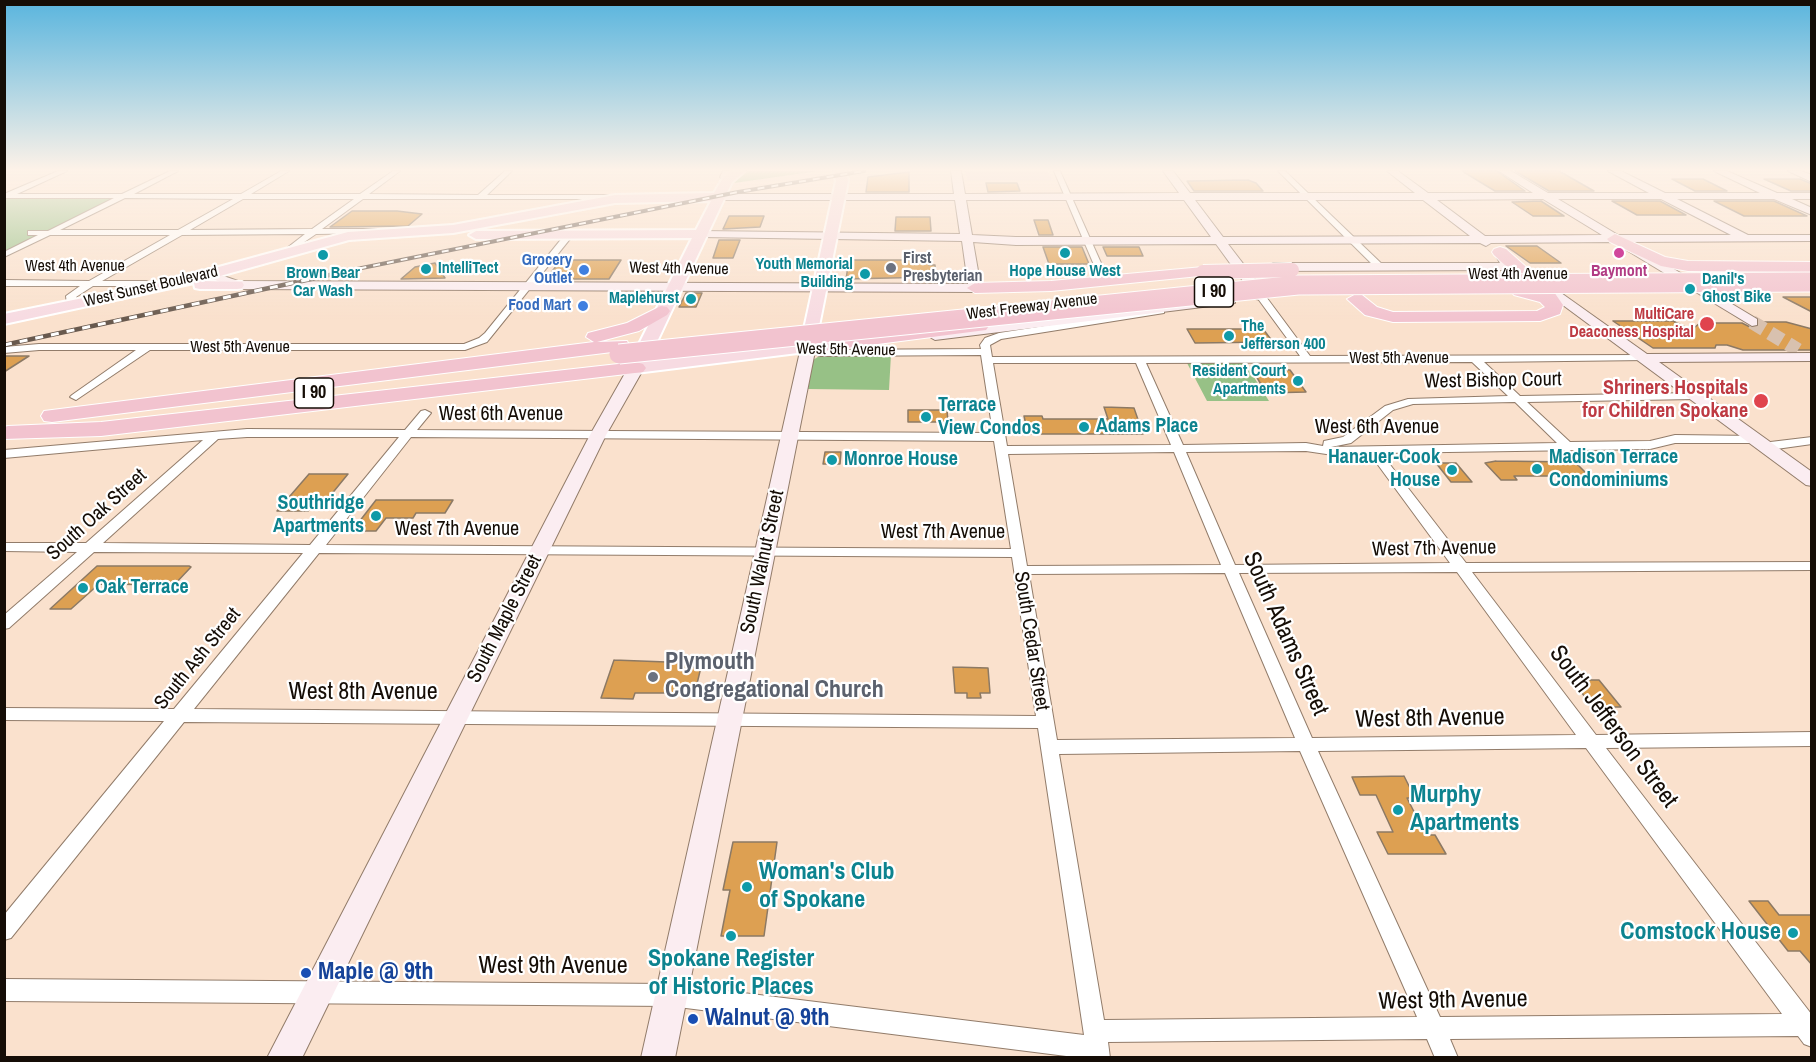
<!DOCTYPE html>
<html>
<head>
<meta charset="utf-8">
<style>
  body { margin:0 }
  #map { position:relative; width:1816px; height:1062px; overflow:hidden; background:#fae1cd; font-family:"Archivo Narrow",sans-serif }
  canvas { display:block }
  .frame { position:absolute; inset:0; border:6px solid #150d06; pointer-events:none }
</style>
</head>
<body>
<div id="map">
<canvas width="1816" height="1062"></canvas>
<div class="frame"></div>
</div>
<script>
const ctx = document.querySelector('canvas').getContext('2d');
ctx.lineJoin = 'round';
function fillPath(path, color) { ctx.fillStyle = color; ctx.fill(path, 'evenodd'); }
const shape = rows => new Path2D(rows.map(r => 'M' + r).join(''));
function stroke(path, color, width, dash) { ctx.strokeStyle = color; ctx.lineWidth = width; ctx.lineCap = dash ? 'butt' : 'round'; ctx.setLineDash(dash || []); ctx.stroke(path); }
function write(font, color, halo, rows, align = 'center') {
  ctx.font = font + ' "Archivo Narrow",sans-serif'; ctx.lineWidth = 4.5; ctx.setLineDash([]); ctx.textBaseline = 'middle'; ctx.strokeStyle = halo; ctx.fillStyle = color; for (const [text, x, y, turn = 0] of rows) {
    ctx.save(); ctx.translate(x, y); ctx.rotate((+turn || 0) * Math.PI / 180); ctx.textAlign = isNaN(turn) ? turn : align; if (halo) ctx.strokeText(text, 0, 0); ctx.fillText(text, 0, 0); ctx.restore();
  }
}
fillPath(shape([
  [965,171,1048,171,1052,180,967,180]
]), '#efd5d9');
fillPath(shape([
  [744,171,819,171,734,183],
  [5,197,116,198,5,252],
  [891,354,889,390,808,389,813,360,821,355],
  [1187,363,1245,363,1269,401,1207,401]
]), '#97c186');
const building = shape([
  [1462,171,1497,171,1525,191,1495,191,1462,171],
  [1515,171,1559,171,1594,191,1549,191,1515,171],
  [909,172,909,192,866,192,868,177,909,172],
  [1672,179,1703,179,1727,191,1695,191,1672,179],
  [1764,179,1800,179,1812,184,1812,191,1791,191,1764,179],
  [1248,180,1256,183,1263,191,1194,191,1187,181,1248,180],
  [986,183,1017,183,1020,191,988,192,986,183],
  [1541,201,1564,216,1533,216,1512,202,1541,201],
  [1612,201,1660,201,1686,215,1637,215,1612,201],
  [1714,201,1774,201,1807,216,1744,216,1714,201],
  [352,211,397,211,422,214,408,226,330,227,352,211],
  [729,216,764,216,760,227,723,229,729,216],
  [896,217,930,217,931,231,895,231,896,217],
  [1034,220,1048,220,1053,235,1039,235,1034,220],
  [719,240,740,240,733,258,713,258,719,240],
  [1506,246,1537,246,1561,263,1530,263,1506,246],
  [1043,247,1082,247,1089,264,1049,264,1043,247],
  [1103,247,1139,247,1143,256,1107,256,1103,247],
  [561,260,621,260,609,279,546,279,561,260],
  [849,260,929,260,929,265,935,265,935,277,846,279,849,260],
  [435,263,445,278,401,279,415,267,435,263],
  [686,293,702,293,696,307,679,307,686,293],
  [1783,297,1812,297,1812,312,1783,297],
  [1613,321,1673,321,1685,327,1695,327,1700,323,1742,323,1752,328,1759,326,1759,322,1786,322,1812,329,1812,350,1743,350,1727,345,1716,345,1715,348,1653,348,1613,321],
  [1187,329,1263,329,1273,342,1195,343,1187,329],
  [4,356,29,356,4,372,4,356],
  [1252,369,1290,370,1306,392,1266,393,1252,369],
  [1104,407,1134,408,1143,434,1028,434,1024,416,1042,416,1043,419,1108,419,1104,407],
  [908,410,947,410,948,422,908,422,908,410],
  [825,452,841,452,840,464,823,464,825,452],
  [1496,461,1575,462,1589,476,1514,476,1517,480,1501,480,1485,463,1496,461],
  [1436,463,1456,463,1472,482,1451,482,1436,463],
  [309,474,348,474,321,507,311,507,308,511,277,511,309,474],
  [376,500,453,500,445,513,416,513,413,518,386,518,376,531,352,531,376,500],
  [97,566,189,566,191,567,174,585,99,584,71,609,50,609,97,566],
  [614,660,693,663,692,667,701,667,696,688,692,688,690,693,635,693,633,699,601,698,614,660],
  [953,667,988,668,990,693,980,693,981,698,967,698,967,693,955,693,953,667],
  [1584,680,1599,680,1621,707,1593,707,1574,683,1587,683,1584,680],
  [1404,776,1415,798,1407,798,1426,835,1435,835,1446,854,1388,854,1377,832,1393,832,1376,795,1360,795,1352,777,1404,776],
  [733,842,777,842,764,936,721,936,730,890,723,890,733,842],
  [1749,901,1768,901,1779,915,1812,915,1812,965,1800,951,1788,951,1749,901]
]);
fillPath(building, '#dda052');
stroke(building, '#8c7964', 1.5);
stroke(shape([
  [1752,322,1798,350]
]), '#d8c1af', 14, [14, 7]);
const street = shape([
  [58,171,67,171,17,194,122,194,170,171,178,171,134,194,241,194,281,171,289,171,251,194,360,194,393,171,400,171,369,194,478,195,505,171,512,171,487,195,623,195,627,197,623,199,363,199,322,229,377,229,377,233,316,234,297,247,300,250,296,252,287,248,305,234,182,235,102,281,146,281,149,282,149,286,93,286,76,297,77,305,72,308,67,305,66,296,80,286,4,286,4,280,89,281,170,235,50,235,4,257,4,252,38,235,28,235,28,231,48,231,114,198,4,198,4,194,58,171],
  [125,198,233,199,178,230,60,230,125,198],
  [243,199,354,199,312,229,190,230,243,199],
  [1054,171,1060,171,1105,272,1104,274,1097,272,1054,171],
  [1278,171,1285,171,1384,266,1384,270,1378,270,1278,171],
  [567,232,574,234,491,337,487,342,465,350,150,350,76,400,70,397,72,395,136,350,39,350,4,353,4,347,39,344,464,344,479,338,485,333,567,232],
  [1261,293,1264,294,1310,356,1643,355,1647,356,1647,360,1484,362,1520,396,1694,393,1699,396,1694,399,1527,402,1570,442,1650,441,1675,435,1756,436,1758,439,1756,442,1752,443,1675,443,1650,449,1381,453,1466,563,1812,562,1812,570,1472,572,1596,735,1812,732,1812,746,1606,748,1812,1015,1812,1047,1804,1044,1798,1036,1450,1039,1458,1058,1435,1058,1427,1039,1108,1042,1110,1058,1082,1058,670,1006,4,1001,4,979,670,984,1084,1035,1038,728,184,722,11,938,4,940,4,915,164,721,4,720,4,708,174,709,303,553,94,552,9,628,4,629,4,615,77,552,4,551,4,543,86,543,203,440,4,458,4,450,247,429,405,430,421,411,425,410,431,413,417,430,993,433,981,355,819,356,803,347,808,344,821,350,981,349,980,345,985,338,999,333,1161,308,1164,309,1164,313,1001,339,990,345,992,357,1300,356,1256,296,1261,293],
  [1472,362,1508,396,1408,399,1385,406,1343,437,1324,441,1323,446,1306,443,1183,445,1146,363,1472,362],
  [993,363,1136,363,1171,445,1007,446,993,363],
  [1515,402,1557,443,1331,447,1351,443,1393,410,1413,404,1515,402],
  [247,437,399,437,310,545,103,543,218,439,247,437],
  [411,437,994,441,1011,549,326,545,411,437],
  [1306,451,1333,455,1370,454,1450,563,1235,565,1186,452,1306,451],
  [1174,452,1221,565,1027,566,1008,454,1174,452],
  [319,553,1012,557,1036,716,194,709,319,553],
  [1457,572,1576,735,1312,738,1239,573,1457,572],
  [1225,573,1295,738,1057,740,1029,574,1225,573],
  [1586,748,1782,1014,1440,1017,1318,751,1586,748],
  [1300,751,1417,1017,1104,1020,1059,754,1300,751],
  [1812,437,1812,444,1762,451,1756,447,1762,443,1812,437]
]);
const secondary = shape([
  [723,171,733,171,731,182,722,180,720,177,723,171],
  [951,171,961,171,965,194,1179,193,1163,171,1173,171,1190,193,1415,193,1387,171,1398,171,1428,193,1533,193,1499,171,1511,171,1548,193,1649,193,1608,171,1621,171,1665,193,1760,193,1714,171,1727,171,1777,193,1812,193,1812,199,1792,199,1812,208,1812,215,1774,199,1677,199,1748,235,1812,235,1812,241,1629,242,1757,319,1757,325,1752,326,1613,242,1491,243,1486,246,1480,243,1228,244,1268,296,1261,300,1256,299,1216,244,1016,245,973,242,981,288,975,292,237,289,203,275,209,271,238,281,968,284,962,241,701,237,695,234,701,231,960,234,955,200,719,200,714,197,719,194,954,194,951,171],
  [1543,199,1602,235,1485,236,1437,200,1543,199],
  [1558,199,1661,199,1731,235,1618,235,1558,199],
  [966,200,1184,200,1211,237,1016,237,972,235,966,200],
  [1195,200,1423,200,1470,236,1223,237,1195,200],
  [1788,171,1801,171,1812,175,1812,182,1788,171],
  [1500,248,1504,249,1513,264,1508,270,1273,271,1267,267,1273,263,1500,263,1494,252,1500,248],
  [1533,273,1647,354,1812,353,1811,361,1659,362,1812,472,1812,486,1806,485,1529,280,1529,274,1533,273],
  [1230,296,1235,297,1235,303,935,340,928,336,935,332,1230,296],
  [828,341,835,345,833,348,815,351,675,1058,641,1058,801,347,808,343,828,341],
  [636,363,644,368,606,435,302,1058,267,1058,590,435,628,368,636,363]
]);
const primary = shape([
  [732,171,745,171,732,182,648,361,801,343,836,181,834,171,846,171,848,181,814,351,636,373,630,372,627,368,692,238,476,239,469,235,476,231,696,230,711,201,615,203,453,233,349,240,202,281,242,282,244,285,242,288,237,289,200,289,195,288,194,283,4,324,4,314,167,281,348,232,453,225,615,195,714,193,723,178,732,171]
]);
const highway = shape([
  [1615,234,1665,257,1688,261,1812,262,1812,272,1688,271,1661,266,1610,242,1607,239,1615,234],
  [1500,247,1506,249,1554,292,1563,305,1560,314,1540,321,1393,322,1365,315,1347,299,1356,294,1362,295,1377,307,1393,312,1537,311,1545,307,1540,302,1514,295,1511,291,1514,287,1530,288,1494,255,1492,252,1494,249,1500,247],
  [1203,267,1211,272,1209,275,1051,291,975,293,967,288,975,283,1051,281,1203,267],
  [661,306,667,307,670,311,667,315,639,331,597,342,627,341,629,345,620,351,52,422,44,421,41,416,44,411,52,410,594,342,586,337,588,333,627,323,661,306],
  [980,321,989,326,986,330,808,353,798,347,808,341,980,321],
  [636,362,643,364,646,368,643,372,101,436,4,439,4,427,8,426,101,422,636,362]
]);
stroke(street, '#927c6a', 2);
stroke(secondary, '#927c6a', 2);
stroke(primary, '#fff', 4);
stroke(highway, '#fff', 2);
fillPath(street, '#fff');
fillPath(secondary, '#fbedf1');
fillPath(primary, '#f7dbe2');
fillPath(highway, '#f2c3cf');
const railFar1 = shape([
  [332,274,738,192,864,171]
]);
const rail = shape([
  [4,345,339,273]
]);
stroke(railFar1, '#68594e', 4);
stroke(rail, '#68594e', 4.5);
stroke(railFar1, '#fff', 2, [7]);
stroke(rail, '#fff', 3, [8]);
const highwayBridgeFar1 = shape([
  [1203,272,1292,270]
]);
const highwayBridge = shape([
  [619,354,1298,285,1812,282]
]);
stroke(highwayBridgeFar1, '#fff', 16, []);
stroke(highwayBridge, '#fff', 21, []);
stroke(highwayBridgeFar1, '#f2c3cf', 14);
stroke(highwayBridge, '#f2c3cf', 19);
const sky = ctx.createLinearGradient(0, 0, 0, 320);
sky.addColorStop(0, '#59b5de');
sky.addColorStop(0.53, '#fdf2e8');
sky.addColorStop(1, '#fdf2e800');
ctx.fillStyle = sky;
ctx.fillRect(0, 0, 1816, 320);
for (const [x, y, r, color] of [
  [1065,253,6,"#0f9aa8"],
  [1619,253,6,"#d1479c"],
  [323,255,6,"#0f9aa8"],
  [891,268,6,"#6b7280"],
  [426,269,6,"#0f9aa8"],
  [584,270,6,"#3f7fe0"],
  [865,274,6,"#0f9aa8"],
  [1690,289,6,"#0f9aa8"],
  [691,299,6,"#0f9aa8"],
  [583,306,6,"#3f7fe0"],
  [1707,324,8,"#e0444e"],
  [1229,336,6,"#0f9aa8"],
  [1298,381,6,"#0f9aa8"],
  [1761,401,8,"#e0444e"],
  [926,417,6,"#0f9aa8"],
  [1084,427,6,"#0f9aa8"],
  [832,460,6,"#0f9aa8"],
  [1537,469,6,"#0f9aa8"],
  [1452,470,6,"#0f9aa8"],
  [376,516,6,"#0f9aa8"],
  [83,588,6,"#0f9aa8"],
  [653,677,6,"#6b7280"],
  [1398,810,6,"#0f9aa8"],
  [747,887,6,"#0f9aa8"],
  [1793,933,6,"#0f9aa8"],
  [731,936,6,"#0f9aa8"],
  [306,973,6,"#1a4fb4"],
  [693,1019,6,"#1a4fb4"]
]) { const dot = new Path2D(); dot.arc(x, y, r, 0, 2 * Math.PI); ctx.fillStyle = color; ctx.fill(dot); stroke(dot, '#fff', 2); }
write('bold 16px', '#5b616d', '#fff', [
  ["First",903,259],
  ["Presbyterian",903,277]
], 'left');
write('bold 16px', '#366cbe', '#fff', [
  ["Grocery",572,261],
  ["Outlet",572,279],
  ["Food Mart",571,306]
], 'right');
write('bold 16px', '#0d838f', '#fff', [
  ["Youth Memorial",853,265],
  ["Building",853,283],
  ["IntelliTect",438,269,"left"],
  ["Hope House West",1065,272,"center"],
  ["Brown Bear",323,274,"center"],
  ["Car Wash",323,292,"center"],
  ["Danil's",1702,280,"left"],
  ["Ghost Bike",1702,298,"left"],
  ["Maplehurst",679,299],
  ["The",1241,327,"left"],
  ["Jefferson 400",1241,345,"left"],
  ["Resident Court",1286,372],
  ["Apartments",1286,390]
], 'right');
write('16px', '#150d06', '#fff', [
  ["West 4th Avenue",75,267],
  ["West 4th Avenue",679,269,1],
  ["West 4th Avenue",1518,275],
  ["West Sunset Boulevard",151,287,-13],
  ["West Freeway Avenue",1032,307,-7],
  ["West 5th Avenue",240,348],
  ["West 5th Avenue",846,350,1],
  ["West 5th Avenue",1399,359]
]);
write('bold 16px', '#b23c85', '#fff', [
  ["Baymont",1619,272]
]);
write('bold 16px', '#be3a42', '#fff', [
  ["MultiCare",1694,315],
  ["Deaconess Hospital",1694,333]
], 'right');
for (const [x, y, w] of [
  [1214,292,39],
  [314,393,39]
]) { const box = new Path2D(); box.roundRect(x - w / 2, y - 15, w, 30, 4.5); ctx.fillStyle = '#fff'; ctx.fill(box); stroke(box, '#150d06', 1.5); }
write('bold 18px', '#150d06', null, [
  ["I 90",1214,292],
  ["I 90",314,393]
]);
write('20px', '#150d06', '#fff', [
  ["West Bishop Court",1493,381,-1],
  ["West 6th Avenue",501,415],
  ["West 6th Avenue",1377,428],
  ["South Oak Street",97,515,-42],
  ["West 7th Avenue",457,530],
  ["West 7th Avenue",943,533],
  ["West 7th Avenue",1434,549,-1],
  ["South Walnut Street",763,562,-78],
  ["South Maple Street",505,619,-63],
  ["South Cedar Street",1031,641,81],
  ["South Ash Street",198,659,-51]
]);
write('bold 20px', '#be3a42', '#fff', [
  ["Shriners Hospitals",1748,389],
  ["for Children Spokane",1748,412]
], 'right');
write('bold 20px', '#0d838f', '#fff', [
  ["Terrace",938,406],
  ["View Condos",938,429],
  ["Adams Place",1096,427],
  ["Hanauer-Cook",1440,458,"right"],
  ["House",1440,481,"right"],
  ["Madison Terrace",1549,458],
  ["Condominiums",1549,481],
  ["Monroe House",844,460],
  ["Southridge",364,504,"right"],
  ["Apartments",364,527,"right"],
  ["Oak Terrace",95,588]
], 'left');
write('24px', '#150d06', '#fff', [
  ["South Adams Street",1285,634,66],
  ["West 8th Avenue",363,693],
  ["West 8th Avenue",1430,719,-1],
  ["South Jefferson Street",1613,727,53],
  ["West 9th Avenue",553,967],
  ["West 9th Avenue",1453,1001,-1]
]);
write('bold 24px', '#5b616d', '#fff', [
  ["Plymouth",665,663],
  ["Congregational Church",665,691]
], 'left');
write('bold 24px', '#0d838f', '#fff', [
  ["Murphy",1410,796],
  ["Apartments",1410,824],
  ["Woman's Club",759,873],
  ["of Spokane",759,901],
  ["Comstock House",1781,933,"right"],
  ["Spokane Register",731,960,"center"],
  ["of Historic Places",731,988,"center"]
], 'left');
write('bold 24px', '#164399', '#fff', [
  ["Maple @ 9th",318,973],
  ["Walnut @ 9th",705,1019]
], 'left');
</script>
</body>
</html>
